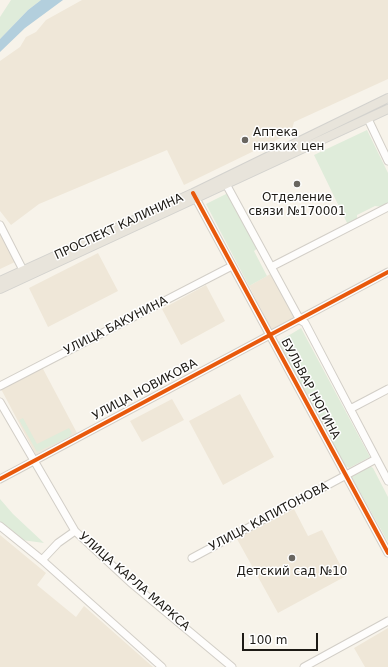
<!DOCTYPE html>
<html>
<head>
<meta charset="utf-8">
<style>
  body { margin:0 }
  #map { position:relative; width:388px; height:667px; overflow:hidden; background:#f7f3ea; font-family:"DejaVu Sans",sans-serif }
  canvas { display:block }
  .scale { position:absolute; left:242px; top:633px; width:76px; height:18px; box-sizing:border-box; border:2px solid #1d1a15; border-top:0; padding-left:5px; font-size:12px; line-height:14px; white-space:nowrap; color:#1d1a15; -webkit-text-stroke:3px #fff; paint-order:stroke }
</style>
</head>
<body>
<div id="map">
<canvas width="388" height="667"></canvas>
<div class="scale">100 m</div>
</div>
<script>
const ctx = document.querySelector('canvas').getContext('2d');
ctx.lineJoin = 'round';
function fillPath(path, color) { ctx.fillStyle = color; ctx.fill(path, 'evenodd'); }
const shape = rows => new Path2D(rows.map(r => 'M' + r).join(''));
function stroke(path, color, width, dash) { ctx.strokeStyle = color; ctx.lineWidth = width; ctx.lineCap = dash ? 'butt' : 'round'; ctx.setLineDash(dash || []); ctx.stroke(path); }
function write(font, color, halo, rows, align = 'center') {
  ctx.font = font + ' "DejaVu Sans",sans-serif'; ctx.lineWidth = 3; ctx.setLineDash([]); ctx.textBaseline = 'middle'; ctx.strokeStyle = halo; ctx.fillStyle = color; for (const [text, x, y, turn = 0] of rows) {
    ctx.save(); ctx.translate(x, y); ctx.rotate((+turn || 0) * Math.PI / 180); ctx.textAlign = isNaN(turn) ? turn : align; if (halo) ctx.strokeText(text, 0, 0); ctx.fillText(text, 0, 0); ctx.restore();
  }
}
fillPath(shape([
  [82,0,388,0,388,79,294,122,291,133,184,185,167,150,39,204,11,225,0,211,0,61,20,47,26,37,36,32,46,20],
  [0,233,15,262,0,269],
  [98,253,118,291,48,327,29,288],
  [272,273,296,320,273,332,249,286],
  [206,285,225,321,181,345,162,309],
  [42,367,77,433,36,455,1,389],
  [240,394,274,457,223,485,189,421],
  [172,399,184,420,142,442,130,421],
  [294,509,308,536,322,530,346,576,278,613,237,539],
  [0,535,46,573,37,585,76,617,84,606,153,667,0,667],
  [388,628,388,667,365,667,354,648]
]), '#efe7d8');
fillPath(shape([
  [11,0,41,0,28,10,0,39,0,17],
  [367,130,388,173,388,204,383,207,375,206,357,215,357,219,348,225,314,155],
  [228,193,258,248,254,251,267,276,249,286,206,204],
  [301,328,370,457,349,468,344,465,278,342],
  [23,418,37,444,69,428,72,433,69,437,37,452,19,420],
  [370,466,373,468,388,497,388,542,351,476],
  [0,499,13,514,44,543,22,540,0,526]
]), '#dfecda');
fillPath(shape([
  [41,0,63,0,25,28,0,52,0,39,28,10]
]), '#b3cfdd');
const minor = shape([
  [368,119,388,161],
  [226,184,300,320,305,323,388,481],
  [194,195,388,553],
  [0,225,23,270],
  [271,267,388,207],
  [0,386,232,266],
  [0,402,75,531,130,582,232,667],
  [350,409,388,389],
  [0,479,388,272],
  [0,526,42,560,162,667],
  [192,558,376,459],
  [42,560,58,543,75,531],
  [304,667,388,621]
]);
const major = shape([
  [0,281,193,193,388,98],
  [0,289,388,109]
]);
stroke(minor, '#d2cec7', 9);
stroke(major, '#d3d2ce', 10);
stroke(minor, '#fefdfc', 7);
stroke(major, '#e8e4db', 8);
stroke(shape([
  [193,193,388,553],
  [0,479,388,272]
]), '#e8590c', 4);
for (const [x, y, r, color] of [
  [245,140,4,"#696660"],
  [297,184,4,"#696660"],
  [292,558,4,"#696660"]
]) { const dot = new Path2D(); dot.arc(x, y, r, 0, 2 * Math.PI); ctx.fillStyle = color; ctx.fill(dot); stroke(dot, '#fff', 1.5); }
write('12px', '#1d1a15', '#fff', [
  ["Аптека",253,133,"left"],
  ["низких цен",253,147,"left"],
  ["Отделение",297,198],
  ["связи №170001",297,212],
  ["Детский сад №10",292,572]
]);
write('12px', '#1d1a15', '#fff', [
  ["ПРОСПЕКТ КАЛИНИНА",119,227,-25],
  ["УЛИЦА БАКУНИНА",116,326,-27],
  ["БУЛЬВАР НОГИНА",310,389,62],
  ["УЛИЦА НОВИКОВА",145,390,-28],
  ["УЛИЦА КАПИТОНОВА",269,517,-28],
  ["УЛИЦА КАРЛА МАРКСА",134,582,41]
]);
</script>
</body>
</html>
